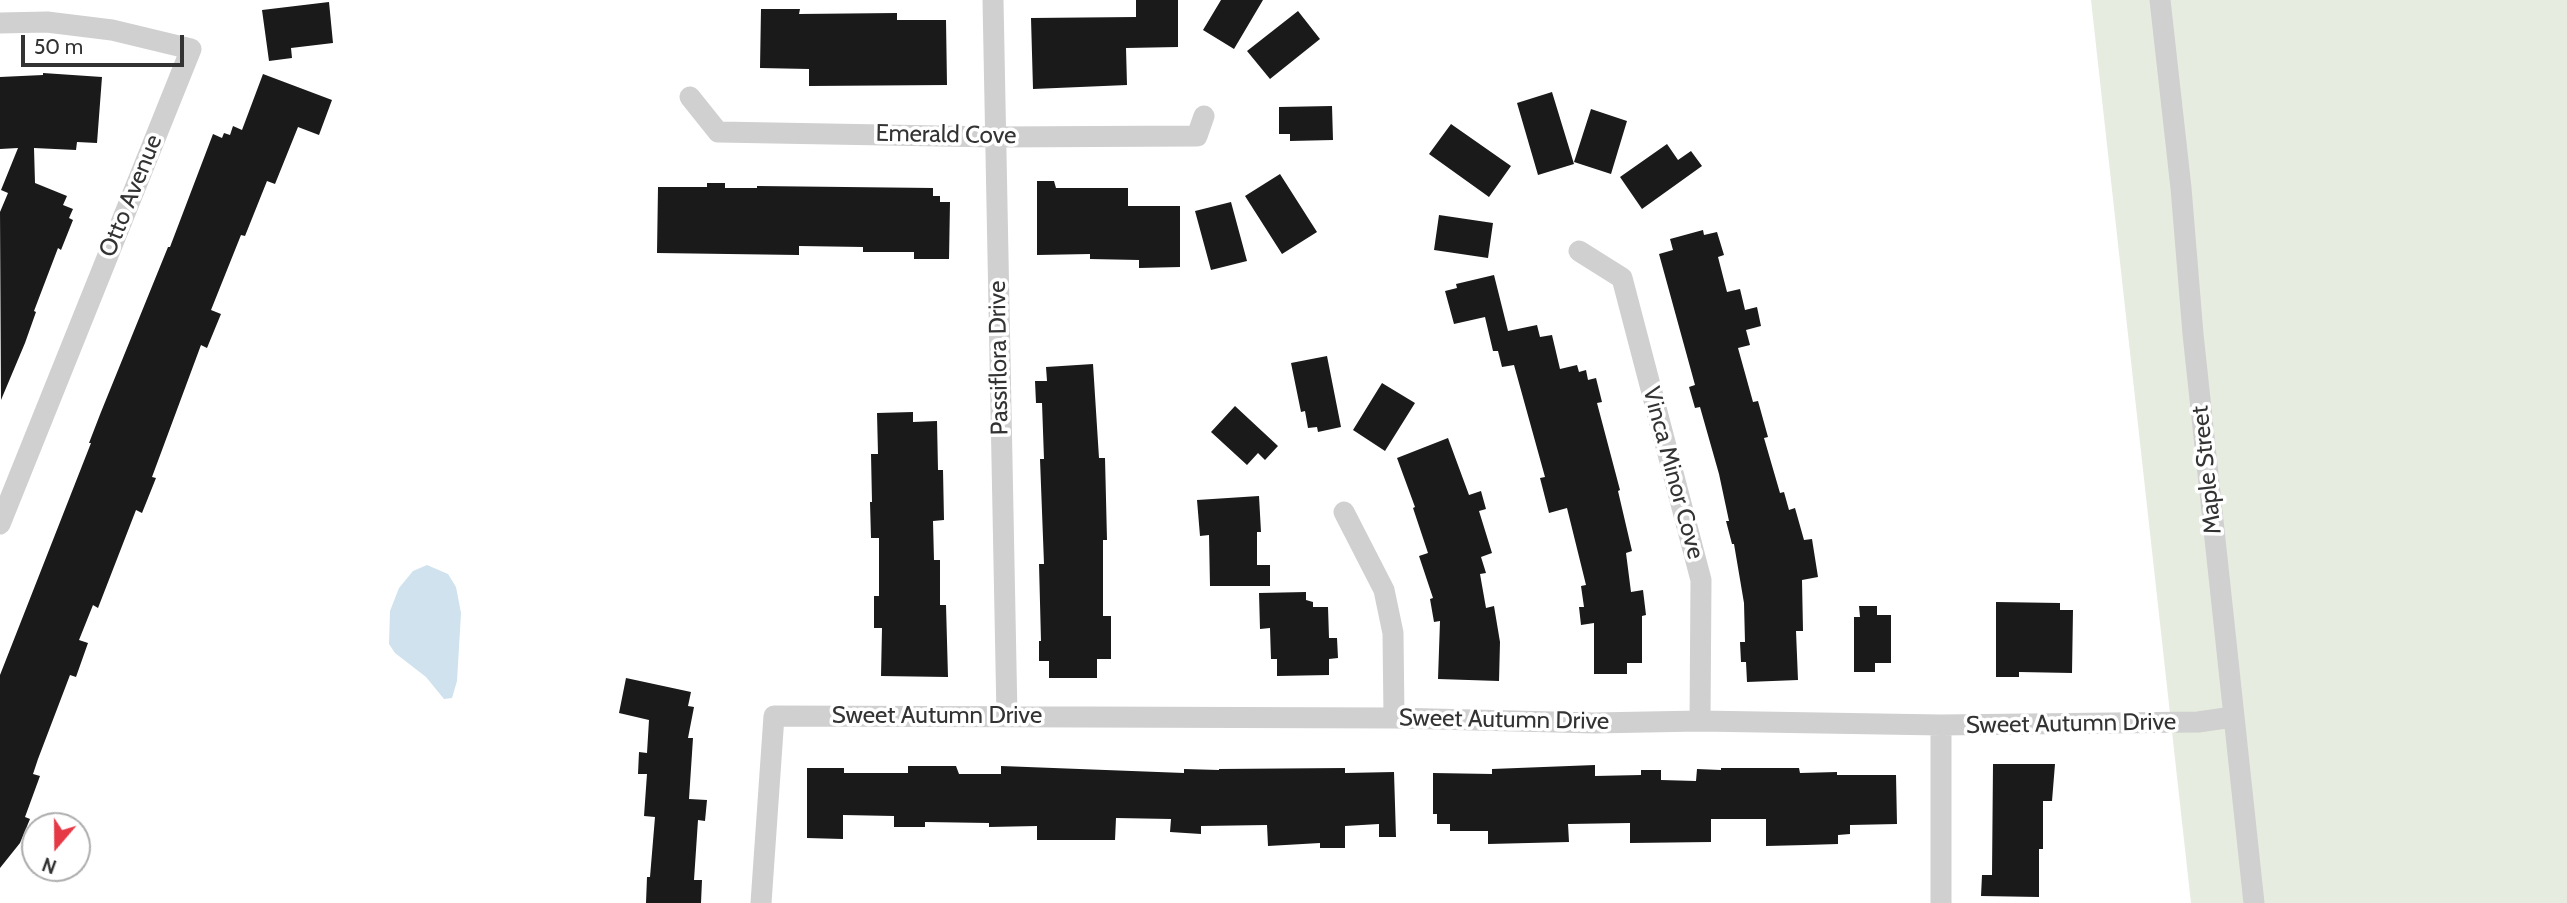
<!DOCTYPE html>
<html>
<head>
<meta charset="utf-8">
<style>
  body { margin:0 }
  #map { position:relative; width:2567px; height:903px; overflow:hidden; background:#fff; font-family:Cabin,sans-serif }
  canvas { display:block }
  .north { position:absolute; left:21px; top:812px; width:70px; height:70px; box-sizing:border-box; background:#fff; border:2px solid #adadad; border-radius:50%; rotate:200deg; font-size:19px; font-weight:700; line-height:28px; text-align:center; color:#333 }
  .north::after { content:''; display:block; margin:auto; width:24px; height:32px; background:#e63946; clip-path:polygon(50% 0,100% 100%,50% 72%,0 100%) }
  .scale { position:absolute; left:21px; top:35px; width:163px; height:32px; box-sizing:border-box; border:4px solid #333; border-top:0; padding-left:9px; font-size:21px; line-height:24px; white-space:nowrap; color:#333; -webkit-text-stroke:5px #fff; paint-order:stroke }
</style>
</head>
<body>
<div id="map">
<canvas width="2567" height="903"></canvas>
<div class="north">N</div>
<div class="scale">50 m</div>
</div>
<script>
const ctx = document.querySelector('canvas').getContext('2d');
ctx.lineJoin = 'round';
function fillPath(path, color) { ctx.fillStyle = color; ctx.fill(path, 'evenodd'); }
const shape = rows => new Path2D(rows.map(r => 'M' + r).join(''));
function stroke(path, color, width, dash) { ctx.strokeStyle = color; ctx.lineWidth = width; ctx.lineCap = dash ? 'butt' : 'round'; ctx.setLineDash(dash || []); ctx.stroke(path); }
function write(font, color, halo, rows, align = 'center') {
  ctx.font = font + ' Cabin,sans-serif'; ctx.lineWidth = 7; ctx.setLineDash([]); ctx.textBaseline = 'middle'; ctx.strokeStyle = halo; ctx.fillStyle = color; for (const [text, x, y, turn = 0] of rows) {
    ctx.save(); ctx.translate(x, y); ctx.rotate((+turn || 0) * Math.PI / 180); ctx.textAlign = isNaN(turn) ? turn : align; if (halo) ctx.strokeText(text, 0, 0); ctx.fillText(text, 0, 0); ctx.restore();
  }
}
fillPath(shape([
  [2091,0,2567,0,2567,903,2191,903]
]), '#e6ecdf');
fillPath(shape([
  [427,565,448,574,456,587,461,613,457,681,452,698,444,699,426,677,395,653,389,644,390,611,399,588,413,571]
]), '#cfe2ee');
fillPath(shape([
  [1136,0,1178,0,1178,47,1126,48,1127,85,1033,89,1031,18,1136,17],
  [1221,0,1263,0,1234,49,1203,30],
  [329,2,333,43,291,48,292,58,269,61,262,10],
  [761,9,800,9,799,14,897,13,897,20,946,20,947,85,809,86,809,69,760,68],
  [1298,11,1320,39,1270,79,1247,51],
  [43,73,102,77,97,143,77,142,76,150,34,148,35,183,67,196,63,205,73,209,69,218,73,220,61,250,58,248,34,311,36,312,25,343,1,400,0,212,8,193,1,190,18,148,0,149,0,77,43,75],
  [263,74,332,100,319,135,298,127,275,184,267,181,245,236,241,235,211,310,221,314,207,348,201,345,152,477,156,478,142,513,136,510,98,608,93,605,79,640,88,643,76,677,70,675,38,759,33,774,40,776,25,817,30,819,20,843,0,868,0,675,91,443,89,443,101,412,168,247,170,247,213,134,222,138,224,133,230,135,233,126,242,130],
  [1552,92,1574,164,1538,175,1517,103],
  [1332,106,1333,140,1290,141,1290,134,1279,134,1279,107],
  [1591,109,1627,121,1611,174,1574,162],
  [1451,124,1511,166,1489,197,1429,154],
  [1667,144,1678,160,1691,151,1702,166,1642,209,1620,177],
  [1280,174,1317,232,1282,254,1245,196],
  [1037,181,1054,181,1056,188,1128,188,1128,206,1180,206,1180,267,1139,268,1139,260,1090,259,1090,254,1037,255],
  [707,183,725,183,725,188,757,188,757,186,933,188,933,196,940,196,940,202,950,202,949,259,914,259,914,252,863,252,863,247,799,246,799,255,657,253,658,187,707,187],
  [1231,202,1247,261,1211,270,1195,211],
  [1439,215,1493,223,1488,258,1434,250],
  [1703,230,1704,235,1717,232,1724,255,1718,257,1727,292,1740,289,1745,310,1757,307,1761,326,1746,330,1750,345,1738,348,1753,402,1758,401,1768,437,1764,438,1780,493,1784,492,1789,510,1795,508,1804,540,1812,539,1818,577,1802,580,1803,631,1796,631,1798,680,1747,682,1746,662,1741,662,1740,642,1745,642,1744,603,1734,544,1732,544,1726,521,1729,521,1719,474,1700,407,1695,408,1689,387,1695,385,1659,254,1673,250,1670,239],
  [1494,275,1508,331,1537,325,1540,337,1552,335,1560,369,1577,365,1579,372,1586,370,1588,380,1596,378,1602,402,1597,403,1620,490,1618,491,1632,551,1626,553,1631,592,1643,590,1646,615,1642,616,1642,663,1627,663,1627,674,1594,674,1594,623,1581,625,1579,607,1584,607,1581,586,1586,585,1567,508,1549,513,1540,478,1545,477,1514,365,1502,367,1498,351,1493,351,1485,317,1454,324,1445,291,1457,288,1456,284],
  [1327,356,1341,427,1318,432,1317,427,1308,428,1305,411,1301,412,1291,363],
  [1093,364,1099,458,1105,458,1107,540,1103,540,1103,616,1111,616,1111,659,1097,659,1097,678,1049,678,1049,661,1039,661,1039,641,1041,641,1039,564,1044,564,1040,459,1044,459,1042,403,1036,403,1035,381,1047,381,1046,367],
  [1382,383,1415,403,1385,451,1353,430],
  [1235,406,1278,446,1265,460,1258,453,1247,465,1211,432],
  [913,412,913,422,937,421,938,470,943,470,944,520,933,521,934,560,940,560,940,605,946,605,948,677,881,676,882,628,874,628,874,596,879,596,879,538,871,538,870,502,872,502,871,454,878,454,877,413],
  [1448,438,1469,495,1481,491,1486,509,1479,511,1492,553,1481,557,1486,573,1480,574,1486,608,1494,606,1500,642,1499,681,1438,679,1440,621,1434,622,1430,599,1433,598,1419,556,1428,553,1413,508,1415,507,1397,458],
  [1259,496,1261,532,1257,532,1257,565,1270,565,1270,586,1210,586,1209,535,1200,536,1197,500],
  [1306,592,1306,600,1313,602,1313,607,1328,607,1329,638,1337,638,1338,658,1329,659,1329,675,1277,676,1277,659,1271,659,1270,628,1260,629,1259,593],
  [1996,602,2060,603,2060,610,2073,610,2072,673,2019,672,2019,677,1996,677],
  [1859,606,1877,606,1877,615,1891,615,1891,663,1875,663,1875,672,1854,672,1854,617,1860,617],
  [626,678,691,692,688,706,694,707,688,738,693,738,689,799,707,800,705,821,698,820,694,880,702,880,701,903,646,903,647,877,650,877,655,817,644,816,647,774,638,774,639,752,647,753,649,720,619,713],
  [1993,764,2055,764,2052,801,2043,801,2043,849,2039,849,2039,897,1981,896,1982,875,1992,875],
  [1595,765,1595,776,1641,775,1641,770,1661,770,1661,780,1696,781,1697,769,1721,770,1721,768,1799,768,1800,773,1837,772,1837,775,1896,775,1897,824,1850,825,1850,834,1838,835,1838,844,1806,845,1766,846,1766,819,1711,819,1711,842,1630,843,1630,823,1568,824,1569,842,1488,844,1488,831,1450,831,1450,824,1437,824,1437,814,1433,814,1433,773,1492,774,1492,769],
  [908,766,956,766,959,774,1001,774,1001,766,1184,773,1184,769,1219,770,1219,769,1345,768,1345,773,1394,772,1396,837,1379,837,1379,824,1345,826,1345,848,1320,848,1320,843,1268,846,1267,825,1201,826,1201,834,1170,832,1171,819,1116,818,1115,840,1037,840,1037,826,989,827,989,823,925,822,925,827,894,827,894,816,843,815,843,839,807,838,807,768,844,768,844,773,908,773]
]), '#1a1a1a');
stroke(shape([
  [993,0,1007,716],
  [2160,0,2181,188,2193,334,2254,903],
  [0,23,47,22,112,30,191,49,0,524],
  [690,97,718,132,995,137,1197,136,1204,116],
  [1579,251,1622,278,1701,580,1700,721],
  [1344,512,1384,590,1393,633,1394,718],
  [761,903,774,716,1394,718,1594,723,1700,721,1941,725,2198,722,2233,717],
  [1941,903,1941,725]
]), '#d0d0d0', 21);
write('24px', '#333', '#fff', [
  ["Emerald Cove",946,135,1],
  ["Otto Avenue",131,196,-68],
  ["Passiflora Drive",999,358,-91],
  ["Maple Street",2207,470,-96],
  ["Vinca Minor Cove",1673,473,75],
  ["Sweet Autumn Drive",937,716],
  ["Sweet Autumn Drive",1504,720,1],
  ["Sweet Autumn Drive",2071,724,-1]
]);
</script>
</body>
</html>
